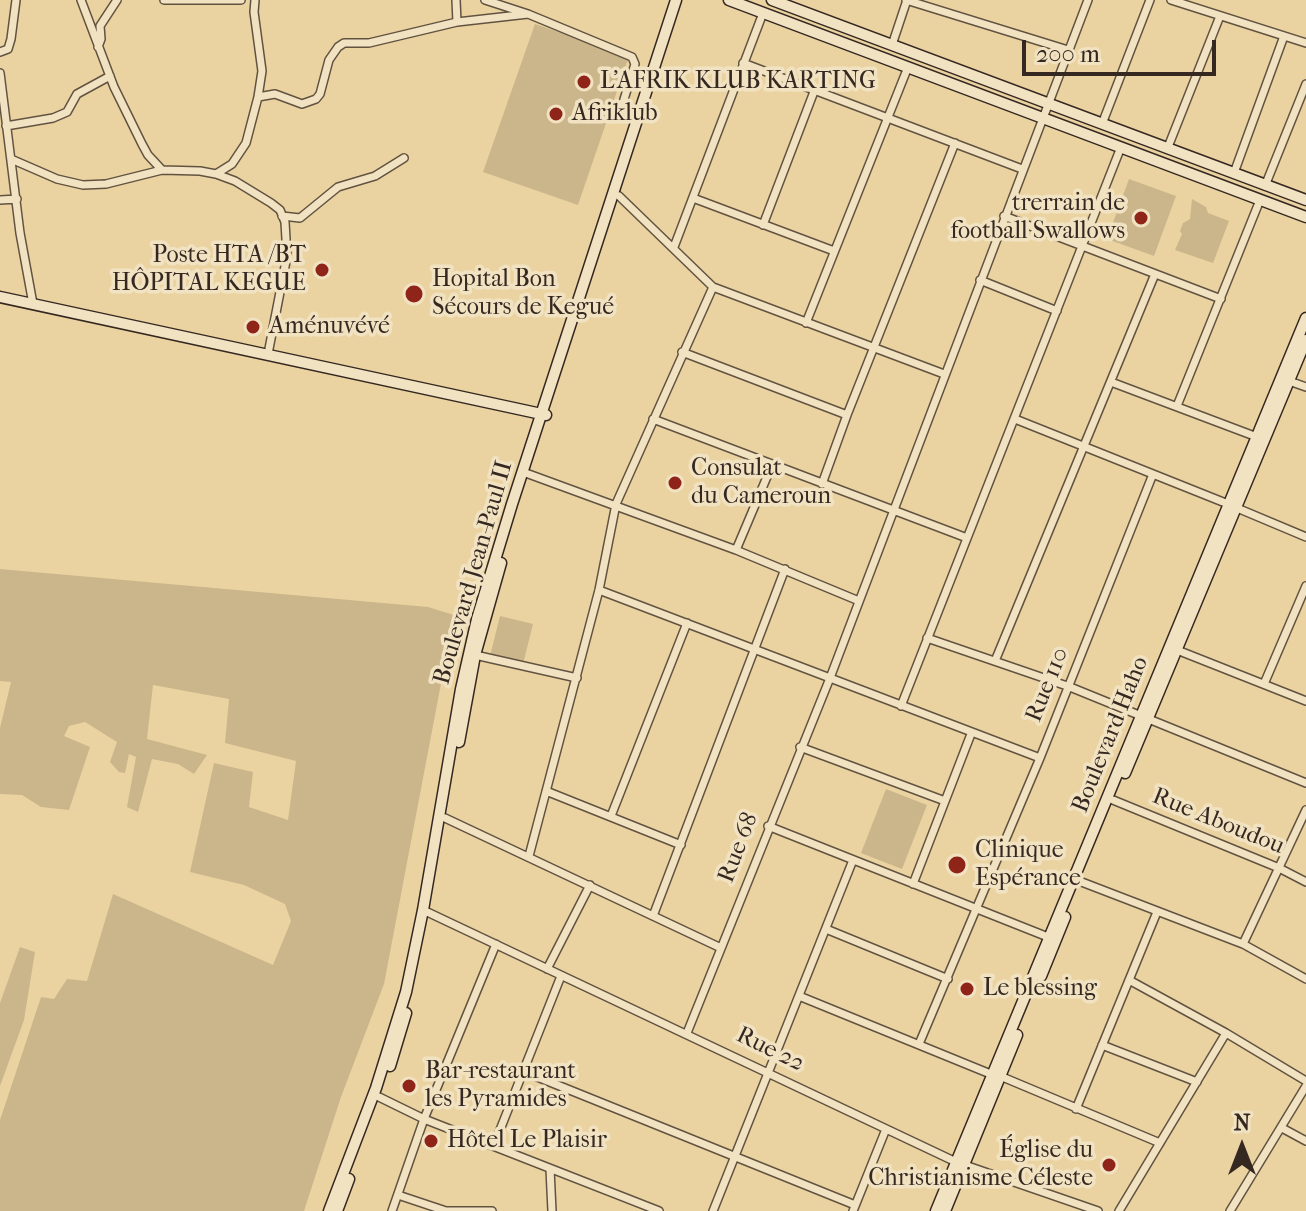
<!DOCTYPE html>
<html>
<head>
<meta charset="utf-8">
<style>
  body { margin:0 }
  #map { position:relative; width:1306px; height:1211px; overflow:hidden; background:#ead3a1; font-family:"IM FELL French Canon",serif }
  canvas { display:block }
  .north { position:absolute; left:1202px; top:1107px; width:80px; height:80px; -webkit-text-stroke:6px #f1e2c2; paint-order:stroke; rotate:0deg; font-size:22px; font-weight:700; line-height:32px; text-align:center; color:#352821 }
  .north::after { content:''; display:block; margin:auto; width:28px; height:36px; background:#352821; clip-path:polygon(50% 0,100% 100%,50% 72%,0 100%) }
  .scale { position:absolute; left:1022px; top:40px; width:194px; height:36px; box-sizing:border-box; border:4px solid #352821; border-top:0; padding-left:10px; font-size:24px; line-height:28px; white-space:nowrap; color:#352821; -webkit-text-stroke:6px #f1e2c2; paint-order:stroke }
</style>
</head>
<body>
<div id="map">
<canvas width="1306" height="1211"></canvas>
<div class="north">N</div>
<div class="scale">200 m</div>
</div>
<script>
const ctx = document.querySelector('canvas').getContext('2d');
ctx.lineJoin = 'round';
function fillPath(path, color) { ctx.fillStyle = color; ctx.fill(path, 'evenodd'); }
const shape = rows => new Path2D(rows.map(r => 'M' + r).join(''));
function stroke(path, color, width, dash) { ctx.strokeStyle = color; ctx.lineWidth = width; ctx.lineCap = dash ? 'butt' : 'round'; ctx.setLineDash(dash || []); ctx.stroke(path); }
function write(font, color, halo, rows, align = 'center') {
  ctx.font = font + ' "IM FELL French Canon",serif'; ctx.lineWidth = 7; ctx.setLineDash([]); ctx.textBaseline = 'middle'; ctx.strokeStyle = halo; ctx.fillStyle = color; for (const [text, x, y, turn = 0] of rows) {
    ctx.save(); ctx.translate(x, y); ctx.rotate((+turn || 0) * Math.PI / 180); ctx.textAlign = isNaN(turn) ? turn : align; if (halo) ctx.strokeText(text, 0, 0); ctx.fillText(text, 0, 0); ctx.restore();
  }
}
fillPath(shape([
  [535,24,629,56,578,205,483,172],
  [1129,179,1176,196,1154,256,1107,239],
  [1192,199,1206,207,1208,213,1229,221,1213,263,1175,250,1182,234,1180,231,1183,223,1190,219],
  [0,569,428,607,454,615,384,984,341,1097,304,1211,0,1211,0,1120,41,997,54,999,67,979,87,981,113,894,273,965,291,921,285,904,244,885,190,872,214,763,253,772,249,807,288,820,296,761,225,743,229,699,153,685,147,739,207,755,194,774,178,764,152,759,138,812,127,807,136,757,129,754,125,773,119,772,110,762,117,742,85,722,69,726,64,736,90,747,69,810,41,807,22,795,0,794,0,728,11,682,0,681],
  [500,616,533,624,523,664,490,656],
  [886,789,927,805,902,869,861,853],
  [20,947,35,952,24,1020,0,1086,0,1003]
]), '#cbb68b');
const street = shape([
  [81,0,114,87,142,144,148,155,162,170],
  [164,0,241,0],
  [255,0,254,12,262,71,258,97],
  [456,0,457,22],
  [485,0,528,14,632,57,635,64,621,109,639,115],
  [906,0,1068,50],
  [1171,0,1306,43],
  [892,45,907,0],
  [98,47,101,39,100,26,117,0],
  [0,52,8,49,11,39,16,0],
  [743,63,1022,169],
  [0,73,20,233,33,304],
  [1102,124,1150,0],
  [6,126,53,118,67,112,77,94,110,76],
  [1168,147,1220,16],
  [11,159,57,179,83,185,106,184,162,170,200,171,216,174,235,181,271,203,280,210,285,222,287,256,268,354],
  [1234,173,1284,36],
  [216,174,232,164,246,143,258,97,275,94,302,104,316,99,320,94,329,60,338,47,344,43,369,43,457,22,528,14],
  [1265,186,1306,84],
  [619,196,713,287,944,374],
  [693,198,834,251],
  [0,200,17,199],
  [282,216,300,218,338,187,375,176,404,158],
  [1004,216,1221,299],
  [763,225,815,89],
  [674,247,763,13],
  [980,280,1057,311],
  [806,323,908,67],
  [682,352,847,415],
  [1289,381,1306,387],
  [1111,382,1257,437],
  [1177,406,1260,200],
  [653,419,967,538],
  [1015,419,1228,504],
  [523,472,736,550,859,601],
  [822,484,847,415,955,143],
  [1237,508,1306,537],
  [736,550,772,465],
  [599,590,1040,758],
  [927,638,1070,687,1306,783],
  [1177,650,1306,701],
  [475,655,577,678],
  [995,661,1155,274],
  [1264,684,1306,586],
  [901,706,1121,147],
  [800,747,945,801],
  [546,791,681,845],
  [1113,800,1279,868,1306,882],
  [611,816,687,623],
  [445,818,721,948],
  [768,826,1053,939],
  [529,856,599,590,616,504,713,287],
  [1079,881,1243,944,1306,979],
  [913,884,971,734],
  [423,910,956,1162,1098,1211],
  [653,916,785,569],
  [826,929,948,979],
  [1243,944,1306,810],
  [547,969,590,885],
  [1129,980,1226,1033,1306,1081],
  [799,996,993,1075],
  [687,1033,830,678,1088,0],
  [919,1044,1040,758,1153,474],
  [1102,1045,1197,1082],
  [525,1072,855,1205],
  [1000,1076,1160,1143],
  [379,1097,424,1119,659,1211],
  [1076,1109,1157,912],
  [1282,1128,1306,1141],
  [494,1145,561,976],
  [550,1169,552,1211],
  [398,1195,446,1211,492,1211],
  [392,1211,424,1119,496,944],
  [713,1211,853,860],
  [853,1211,886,1129],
  [1119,1211,1226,1033],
  [1230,1211,1306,1086]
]);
const secondary = shape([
  [729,0,1306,217],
  [772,0,1306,200],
  [0,297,546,415],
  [459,742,475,655,501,563],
  [1125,773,1306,340],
  [1041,976,1065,917],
  [390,1066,406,1013],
  [329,1211,376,1088,406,992,423,910,461,689,477,619,512,504,676,0],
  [337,1211,349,1179],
  [936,1211,1306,318],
  [945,1211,1017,1035]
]);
stroke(street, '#625341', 10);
stroke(secondary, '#352821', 13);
stroke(street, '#f1e2c2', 7);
stroke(secondary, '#f1e2c2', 10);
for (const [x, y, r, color] of [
  [584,82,8,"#8f2418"],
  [556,114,8,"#8f2418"],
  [1141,218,8,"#8f2418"],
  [322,270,8,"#8f2418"],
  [414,294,10,"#8f2418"],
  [253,327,8,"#8f2418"],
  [675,483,8,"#8f2418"],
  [957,865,10,"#8f2418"],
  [967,989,8,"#8f2418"],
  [409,1086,8,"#8f2418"],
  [431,1141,8,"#8f2418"],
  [1109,1165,8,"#8f2418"]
]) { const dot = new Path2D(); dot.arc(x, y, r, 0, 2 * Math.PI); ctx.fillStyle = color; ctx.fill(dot); stroke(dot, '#f1e2c2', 3); }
write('24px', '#352821', '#f1e2c2', [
  ["L'AFRIK KLUB KARTING",600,82],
  ["Afriklub",572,114],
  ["trerrain de",1125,204,"right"],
  ["football Swallows",1125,232,"right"],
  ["Poste HTA /BT",306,256,"right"],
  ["HÔPITAL KEGUE",306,284,"right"],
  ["Hopital Bon",432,280],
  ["Sécours de Kegué",432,308],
  ["Aménuvévé",269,327],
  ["Consulat",691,469],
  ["du Cameroun",691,497],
  ["Clinique",975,851],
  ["Espérance",975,879],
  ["Le blessing",983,989],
  ["Bar-restaurant",425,1072],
  ["les Pyramides",425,1100],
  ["Hôtel Le Plaisir",447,1141],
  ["Église du",1093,1151,"right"],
  ["Christianisme Céleste",1093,1179,"right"]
], 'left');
write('24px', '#352821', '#f1e2c2', [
  ["Boulevard Jean-Paul II",474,573,-74],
  ["Rue 110",1048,685,-68],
  ["Boulevard Haho",1111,735,-68],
  ["Rue Aboudou",1218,822,22],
  ["Rue 68",739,848,-69],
  ["Rue 22",770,1050,26]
]);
</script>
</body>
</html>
